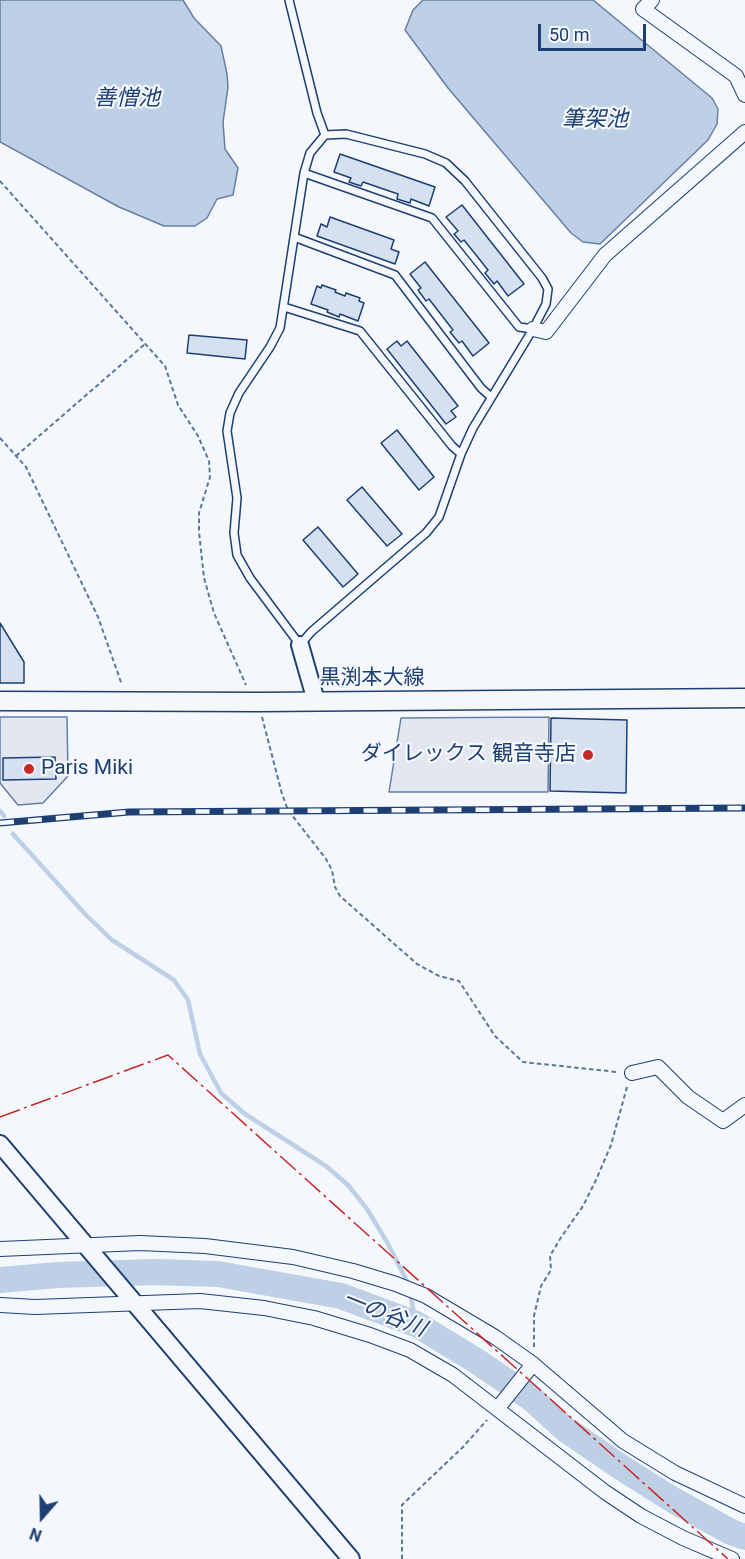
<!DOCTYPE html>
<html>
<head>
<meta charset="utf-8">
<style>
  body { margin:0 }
  #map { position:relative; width:745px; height:1559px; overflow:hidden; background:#f4f7fb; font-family:Roboto,sans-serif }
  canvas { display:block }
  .north { position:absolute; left:12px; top:1487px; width:60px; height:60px; -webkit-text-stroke:4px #f4f7fb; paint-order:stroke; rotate:200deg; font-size:16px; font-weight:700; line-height:24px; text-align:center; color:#1d3f73 }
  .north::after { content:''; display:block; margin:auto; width:21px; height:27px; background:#1d3f73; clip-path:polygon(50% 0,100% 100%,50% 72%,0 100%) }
  .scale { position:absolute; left:538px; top:24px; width:108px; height:27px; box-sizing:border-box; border:3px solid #1d3f73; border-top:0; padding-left:8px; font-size:18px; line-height:21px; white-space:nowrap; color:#1d3f73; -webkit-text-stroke:4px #f4f7fb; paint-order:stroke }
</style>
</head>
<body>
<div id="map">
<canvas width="745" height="1559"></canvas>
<div class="north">N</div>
<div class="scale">50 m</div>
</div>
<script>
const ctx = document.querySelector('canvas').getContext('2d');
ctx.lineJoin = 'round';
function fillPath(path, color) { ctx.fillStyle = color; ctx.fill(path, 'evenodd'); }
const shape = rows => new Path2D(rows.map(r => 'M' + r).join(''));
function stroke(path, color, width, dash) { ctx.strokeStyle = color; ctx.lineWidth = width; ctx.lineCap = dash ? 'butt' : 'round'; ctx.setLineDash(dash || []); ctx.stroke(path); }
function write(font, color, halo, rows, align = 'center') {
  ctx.font = font + ' Roboto,"Noto Sans JP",sans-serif'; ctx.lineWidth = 4.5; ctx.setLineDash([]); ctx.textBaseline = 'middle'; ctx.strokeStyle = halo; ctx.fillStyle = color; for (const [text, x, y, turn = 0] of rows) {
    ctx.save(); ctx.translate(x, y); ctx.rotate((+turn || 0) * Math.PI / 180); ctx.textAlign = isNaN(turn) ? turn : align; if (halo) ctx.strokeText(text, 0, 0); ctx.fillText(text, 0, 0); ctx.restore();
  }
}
const parking = shape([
  [0,717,67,717,68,776,43,803,18,805,0,783,0,717],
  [549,717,548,792,389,792,401,718,549,717]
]);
fillPath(parking, '#e3e8f0');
stroke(parking, '#687fa3', 1.5);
const water = shape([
  [0,0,183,0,194,18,221,46,227,74,228,87,223,122,225,149,238,168,233,195,217,199,207,218,195,226,164,226,119,207,0,142,0,0],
  [423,0,593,0,712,98,718,109,717,124,708,140,600,244,583,242,571,233,448,88,405,30,413,10,423,0]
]);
fillPath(water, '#bed0e5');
stroke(water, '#687fa3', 1.5);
stroke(shape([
  [0,811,4,816],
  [13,834,86,915,112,940,174,980,188,1000,200,1054,221,1093,245,1114,326,1166,348,1185,367,1209,387,1242,409,1285],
  [410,1293,416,1324]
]), '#bed0e5', 4.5);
stroke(shape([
  [0,1280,58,1275,155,1272,218,1274,341,1296,416,1324,478,1362,531,1398,565,1429,622,1468,673,1500,731,1532,745,1537]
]), '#bed0e5', 26);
const building = shape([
  [340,154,435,187,429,206,411,199,410,203,397,199,398,194,363,182,361,186,349,182,351,178,334,172,340,154],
  [462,205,524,284,508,296,497,281,494,284,485,273,488,270,464,240,461,242,454,234,458,231,446,217,462,205],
  [330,217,394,240,391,249,399,252,395,264,317,236,321,224,327,227,330,217],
  [425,262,489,343,473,356,462,341,459,343,450,332,453,330,429,299,426,301,418,290,421,288,410,274,425,262],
  [322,285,336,290,335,292,345,296,346,293,360,298,359,301,364,303,358,321,340,314,339,317,327,312,328,310,311,304,317,286,321,288,322,285],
  [189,335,247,340,245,359,187,353,189,335],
  [397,341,401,346,407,341,458,406,451,411,456,417,446,424,387,349,397,341],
  [397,430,434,477,419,490,381,443,397,430],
  [362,487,402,534,387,546,347,500,362,487],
  [318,527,358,574,343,587,303,540,318,527],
  [0,623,24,662,24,683,0,683,0,623],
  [551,718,627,720,626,793,550,791,551,718],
  [55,757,56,779,3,780,3,758,55,757]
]);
fillPath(building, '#d5e0f0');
stroke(building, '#1d3f73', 1.5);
const service = shape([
  [289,0,317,113,325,135],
  [346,134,425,154,446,163,465,181,542,278,548,289,546,304,533,329,473,428,461,454,439,517,426,533,311,632,300,645,250,578,237,555,234,533,237,498,227,431,230,413,239,393,270,347,280,328,304,173,310,153,325,135,346,134],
  [304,173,432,218,519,327,533,329],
  [294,237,395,275,481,388,491,397],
  [284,307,360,331,452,446,461,454]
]);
const minor = shape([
  [652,0,643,9,736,76,745,95],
  [533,329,546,332,605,255,745,132],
  [632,1073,658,1067,688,1097,723,1121,745,1105],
  [0,1249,140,1243,205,1246,293,1257,353,1271,396,1284,426,1296,495,1337,533,1364,623,1441,675,1473,745,1506],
  [0,1305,35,1307,200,1301,264,1308,314,1318,370,1335,410,1350,453,1375,605,1492,641,1516,683,1538,732,1559],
  [498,1408,533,1364]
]);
const tertiary = shape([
  [300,645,316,701],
  [0,1144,351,1559]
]);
const secondary = shape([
  [0,701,259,702,745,698]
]);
stroke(service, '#1d3f73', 10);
stroke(minor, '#1d3f73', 16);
stroke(tertiary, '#1d3f73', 20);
stroke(secondary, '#1d3f73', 21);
stroke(shape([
  [0,181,165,366,178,405,198,436,209,461,210,477,199,513,199,532,204,578,214,613,246,685],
  [0,438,26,467,98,617,122,685],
  [16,456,145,344],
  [262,717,282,794,288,810,326,859,332,870,335,887,340,896,417,964,439,976,459,981,495,1036,523,1062,617,1072],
  [534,1347,534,1316,541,1286,551,1270,550,1256,560,1239,583,1206,596,1180,611,1145,627,1087],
  [402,1559,402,1505,463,1447,487,1420]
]), '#5e769c', 2, [4.5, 3]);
stroke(service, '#f4f7fb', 7);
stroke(minor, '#f4f7fb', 14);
stroke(tertiary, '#f4f7fb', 16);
stroke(secondary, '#f4f7fb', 18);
const rail = shape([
  [0,823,129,812,745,808]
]);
stroke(rail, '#1d3f73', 7);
stroke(rail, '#f4f7fb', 4.5, [14]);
stroke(shape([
  [0,1117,168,1055,728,1559]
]), '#c62828', 1.5, [21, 4.5, 3, 4.5]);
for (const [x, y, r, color] of [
  [588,755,6,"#c62828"],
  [29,769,6,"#c62828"]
]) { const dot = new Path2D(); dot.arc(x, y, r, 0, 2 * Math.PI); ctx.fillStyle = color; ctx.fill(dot); stroke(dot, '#f4f7fb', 2); }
write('21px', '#1d3f73', '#f4f7fb', [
  ["黒渕本大線",372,679]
]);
write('21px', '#1d3f73', '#f4f7fb', [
  ["ダイレックス 観音寺店",576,755],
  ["Paris Miki",41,769,"left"]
], 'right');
write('italic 22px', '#1d3f73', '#f4f7fb', [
  ["善憎池",127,99],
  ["筆架池",595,120],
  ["一の谷川",384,1315,22]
]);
</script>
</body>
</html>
